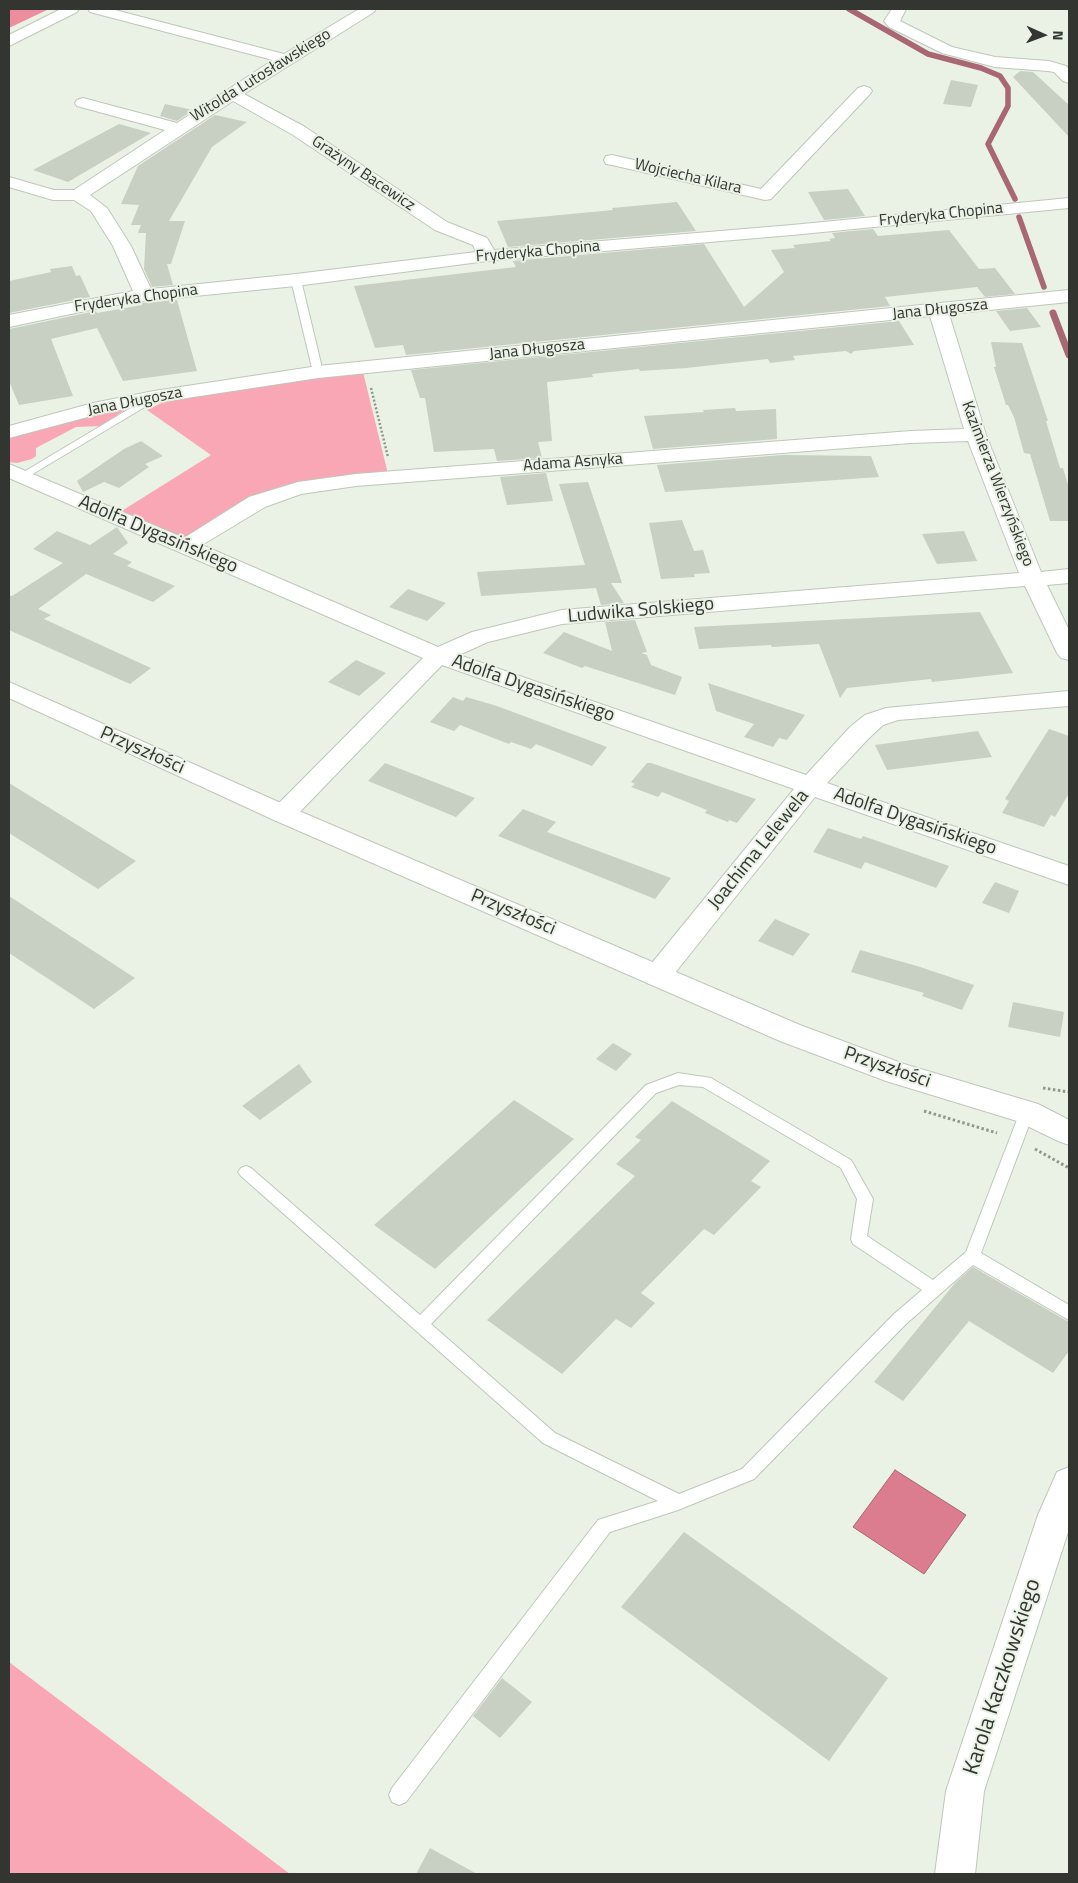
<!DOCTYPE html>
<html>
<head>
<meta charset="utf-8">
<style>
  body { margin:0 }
  #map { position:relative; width:1078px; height:1883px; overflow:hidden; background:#e9f2e5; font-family:"Titillium Web",sans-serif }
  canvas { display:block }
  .frame { position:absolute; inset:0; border:10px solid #323530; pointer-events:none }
  .north { position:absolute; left:1018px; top:10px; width:50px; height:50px; -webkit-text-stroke:4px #e9f2e5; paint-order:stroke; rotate:92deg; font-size:14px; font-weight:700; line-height:20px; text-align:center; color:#323530 }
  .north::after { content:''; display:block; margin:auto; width:18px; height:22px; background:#323530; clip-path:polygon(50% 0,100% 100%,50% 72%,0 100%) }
</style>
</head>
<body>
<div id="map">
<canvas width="1078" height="1883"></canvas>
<div class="frame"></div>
<div class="north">N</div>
</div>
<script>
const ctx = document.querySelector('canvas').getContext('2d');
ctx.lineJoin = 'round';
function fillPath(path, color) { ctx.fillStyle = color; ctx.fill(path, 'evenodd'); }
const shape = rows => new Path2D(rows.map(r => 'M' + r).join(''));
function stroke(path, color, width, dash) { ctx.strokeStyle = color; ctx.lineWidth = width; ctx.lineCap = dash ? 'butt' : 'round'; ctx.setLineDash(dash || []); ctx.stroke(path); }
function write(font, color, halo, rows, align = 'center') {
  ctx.font = font + ' "Titillium Web",sans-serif'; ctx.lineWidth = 4; ctx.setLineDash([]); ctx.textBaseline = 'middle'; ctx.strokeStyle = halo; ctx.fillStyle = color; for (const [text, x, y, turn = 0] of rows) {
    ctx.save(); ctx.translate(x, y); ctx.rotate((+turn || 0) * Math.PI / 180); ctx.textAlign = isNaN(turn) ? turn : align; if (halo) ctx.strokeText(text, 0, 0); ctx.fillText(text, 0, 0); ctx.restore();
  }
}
fillPath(shape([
  [363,372,388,474,298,483,196,543,120,512,211,455,147,410,176,396],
  [126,409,101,426,76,427,36,448,36,456,32,459,17,463,9,462,9,435],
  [9,1662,290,1874,9,1874]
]), '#faa7b5');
fillPath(shape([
  [9,9,49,9,9,28]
]), '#ed8e9e');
const water = shape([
  [895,1470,966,1515,924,1574,853,1527,895,1470]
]);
fillPath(water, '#db7d8e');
stroke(water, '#a86772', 1);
stroke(shape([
  [849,9,928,54,981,68,1000,76,1008,88,1008,106,988,144,1015,199],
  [1019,217,1044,287]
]), '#a86772', 5.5);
stroke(shape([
  [1053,313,1069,355]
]), '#a86772', 7);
fillPath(shape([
  [1020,71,1033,72,1069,105,1069,137,1013,77],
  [951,80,978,85,971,107,943,104],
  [165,104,193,110,177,121,160,116],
  [215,115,247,122,212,147,169,221,185,221,171,264,167,264,173,285,152,287,144,269,146,233,138,233,141,225,131,225,139,205,121,204,138,166],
  [119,124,151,133,68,182,33,170],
  [848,189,865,216,824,220,808,192],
  [677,202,696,231,508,247,497,221,613,210,612,208],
  [873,229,878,236,949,230,979,269,995,268,1015,294,985,297,977,287,885,297,890,306,406,355,403,345,375,348,354,286,516,267,513,261,704,244,744,307,784,272,771,250,795,248,793,245,831,241,829,239,835,238,832,233],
  [72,266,76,276,80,275,90,297,9,313,9,281,51,272,50,269],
  [177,300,197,371,123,381,97,328,51,339,73,396,19,405,9,381,9,329,96,311,97,313,142,305,142,303],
  [1027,308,1041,327,1010,331,996,311],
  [899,321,914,345,854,351,851,354,846,351,793,356,795,360,770,363,768,359,686,368,640,371,639,369,592,374,593,377,547,382,552,441,538,442,542,458,497,461,494,449,434,452,425,398,420,398,411,370],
  [991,342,1022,343,1048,421,1046,421,1060,468,1063,468,1069,488,1069,521,1050,521,1030,454,1024,453,1014,417,1008,405,1006,405,994,367,996,367],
  [735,408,736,411,776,409,777,439,653,449,644,416,704,412,703,410],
  [141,441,163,456,145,464,149,467,119,488,104,482,83,492,77,481,124,449],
  [783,455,871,456,879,477,665,492,657,465],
  [546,473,553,501,507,505,500,477],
  [588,482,622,583,611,583,624,603,601,605,596,588,481,596,477,572,585,565,559,484],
  [682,520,694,551,703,550,710,573,694,574,695,577,661,579,649,523],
  [117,527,128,543,113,554,132,562,127,566,175,586,153,602,86,574,38,609,51,615,44,619,151,668,130,684,9,630,9,595,12,596,63,563,33,549,57,531,90,545],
  [964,531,977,561,937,564,922,534],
  [408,589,446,603,427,621,389,607],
  [980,612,1013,673,932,682,931,679,847,688,840,698,819,644,772,647,771,645,699,649,694,627],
  [635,620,647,652,641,653,647,655,651,665,682,677,675,695,585,666,582,668,543,653,564,632,612,651,605,622],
  [356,660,386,673,359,696,328,682],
  [708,683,805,715,787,740,779,738,773,747,744,737,754,724,716,711],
  [453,697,463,701,466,697,497,706,607,747,592,766,536,744,531,749,511,742,509,744,460,725,454,731,430,722],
  [1049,729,1069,736,1069,793,1055,817,1051,815,1044,827,1002,813,1009,801,1005,799],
  [978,731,992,757,887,770,875,745],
  [385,763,447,787,475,798,456,817,368,781],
  [647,763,651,763,756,799,737,823,729,820,728,822,705,813,707,810,662,792,658,797,631,787,635,784,631,782],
  [9,783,136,861,98,889,9,833],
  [523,809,556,822,547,832,671,878,655,899,498,836],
  [828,828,861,839,863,836,949,866,936,888,865,862,861,869,813,852],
  [995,882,1019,891,1009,913,982,903],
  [9,896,135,978,94,1009,9,953],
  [775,919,810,934,793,956,758,941],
  [860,950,917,966,974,985,962,1010,922,996,924,993,851,972],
  [1013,1002,1064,1012,1060,1037,1008,1027],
  [613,1043,632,1054,616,1071,596,1059],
  [299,1064,312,1082,260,1120,242,1106],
  [514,1100,574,1139,435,1269,374,1225],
  [672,1101,770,1161,751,1181,761,1187,714,1235,704,1229,641,1293,655,1303,631,1328,616,1319,562,1374,487,1320,635,1176,616,1164,641,1140,635,1137],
  [973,1267,1069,1322,1069,1351,1053,1373,969,1321,903,1401,874,1382,955,1283],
  [684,1532,888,1678,829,1761,621,1607],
  [502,1678,532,1702,500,1738,473,1716],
  [430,1848,477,1874,416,1874]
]), '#c7d0c3');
const lane = shape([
  [296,277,301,280,323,372,318,375,313,372,291,280,296,277],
  [154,394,158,395,158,399,26,478,18,478,17,476,154,394],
  [678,1073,711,1078,851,1160,873,1199,867,1236,933,1280,966,1252,1020,1112,1022,1108,1027,1106,1032,1108,1034,1112,981,1253,1069,1305,1069,1320,973,1265,906,1324,754,1479,678,1510,610,1532,406,1802,399,1805,392,1802,389,1795,392,1788,598,1520,658,1501,543,1443,241,1176,238,1172,241,1168,246,1166,251,1168,420,1315,646,1085,678,1073],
  [679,1085,703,1087,841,1168,857,1199,851,1239,853,1244,922,1290,894,1314,742,1469,679,1494,555,1433,431,1324,656,1093,679,1085]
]);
const street = shape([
  [61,9,79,9,77,12,9,46,9,35,61,9],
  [88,9,111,9,284,54,359,9,376,9,374,12,244,94,305,127,447,222,487,238,494,250,792,225,1069,198,1069,208,792,235,487,261,296,286,144,301,109,306,9,327,9,315,133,291,113,246,91,211,74,200,53,200,9,187,9,177,54,190,74,190,165,130,77,106,75,103,77,100,83,98,177,123,273,60,90,12,88,9],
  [233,101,293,135,435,230,473,245,476,252,296,274,151,289,131,246,107,208,90,195,233,101],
  [892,9,906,9,900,21,952,47,995,57,1049,61,1066,66,1069,69,1069,83,1063,81,1054,72,1048,71,995,67,942,53,889,27,884,21,892,9],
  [864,86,870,88,872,91,870,94,771,199,765,200,612,165,606,164,604,160,606,156,612,155,761,189,858,88,864,86],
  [1069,290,1069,302,949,314,986,435,1041,572,1069,569,1069,583,1047,585,1069,630,1069,660,1061,658,1057,653,1025,586,562,624,488,642,459,655,806,775,850,727,865,715,886,708,1069,691,1069,706,898,720,883,725,868,739,827,783,1069,866,1069,885,815,797,667,983,657,986,647,983,643,976,647,969,794,789,442,665,292,820,283,823,274,820,270,814,274,808,423,658,9,478,9,464,184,538,249,497,298,482,356,474,911,431,964,429,930,316,318,378,154,403,95,415,9,438,9,426,93,403,154,391,318,366,1069,290],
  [968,441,1019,573,562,610,472,632,438,647,202,545,265,507,301,494,356,486,911,443,968,441],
  [1069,1467,1069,1529,984,1791,975,1874,935,1874,946,1791,1038,1515,1057,1472,1069,1467]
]);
const secondary = shape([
  [9,682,292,808,800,1025,904,1064,1038,1104,1069,1120,1069,1145,1058,1141,1017,1121,886,1081,780,1041,274,820,9,698,9,682]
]);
stroke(lane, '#bec7ba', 2);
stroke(street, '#bec7ba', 2);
stroke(secondary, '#bec7ba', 2);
stroke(shape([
  [371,388,388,457]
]), '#91978e', 2.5, [2, 2]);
stroke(shape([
  [1043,1088,1069,1092],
  [924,1111,997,1133],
  [1035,1149,1069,1168]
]), '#91978e', 3, [2.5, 2.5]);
fillPath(lane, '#fff');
fillPath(street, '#fff');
fillPath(secondary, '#fff');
write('16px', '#323530', '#e9f2e5', [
  ["Witolda Lutosławskiego",261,76,-32],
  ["Grażyny Bacewicz",363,174,34],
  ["Wojciecha Kilara",688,177,13],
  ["Fryderyka Chopina",941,215,-6],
  ["Fryderyka Chopina",538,252,-5],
  ["Fryderyka Chopina",136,299,-8],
  ["Jana Długosza",940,310,-6],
  ["Jana Długosza",537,350,-6],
  ["Jana Długosza",135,402,-11],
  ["Adama Asnyka",573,463,-4],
  ["Kazimierza Wierzyńskiego",997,484,69]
]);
write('19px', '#323530', '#e9f2e5', [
  ["Adolfa Dygasińskiego",158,535,23],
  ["Ludwika Solskiego",641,611,-5],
  ["Adolfa Dygasińskiego",533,689,19],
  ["Przyszłości",142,751,24],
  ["Adolfa Dygasińskiego",915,822,19],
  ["Joachima Lelewela",759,850,-51],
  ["Przyszłości",513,913,23],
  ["Przyszłości",887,1068,19]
]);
write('22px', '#323530', '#e9f2e5', [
  ["Karola Kaczkowskiego",1003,1677,-72]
]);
</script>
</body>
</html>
